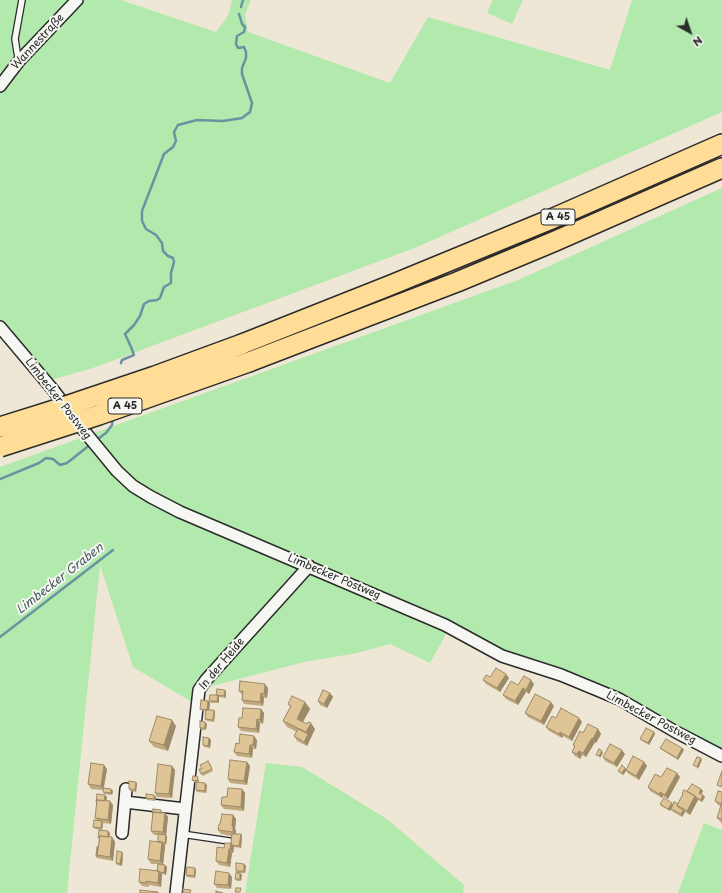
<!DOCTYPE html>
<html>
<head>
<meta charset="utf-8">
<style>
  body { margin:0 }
  #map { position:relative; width:722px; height:893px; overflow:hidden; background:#efe7d6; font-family:"Playpen Sans",sans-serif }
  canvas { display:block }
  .north { position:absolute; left:670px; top:12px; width:40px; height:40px; -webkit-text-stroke:3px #f6f6f2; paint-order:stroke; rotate:140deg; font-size:11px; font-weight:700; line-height:16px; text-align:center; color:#2b2b2b }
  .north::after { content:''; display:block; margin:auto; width:14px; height:18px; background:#2b2b2b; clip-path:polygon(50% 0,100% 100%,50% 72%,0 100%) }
</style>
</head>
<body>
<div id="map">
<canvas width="722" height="893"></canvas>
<div class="north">N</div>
</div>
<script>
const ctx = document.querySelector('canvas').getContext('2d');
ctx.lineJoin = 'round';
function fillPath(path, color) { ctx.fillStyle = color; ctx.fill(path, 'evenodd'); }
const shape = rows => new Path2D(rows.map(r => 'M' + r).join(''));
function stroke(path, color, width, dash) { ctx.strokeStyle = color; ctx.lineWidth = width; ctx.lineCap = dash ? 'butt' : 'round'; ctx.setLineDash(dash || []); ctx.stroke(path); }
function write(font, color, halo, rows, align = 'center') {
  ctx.font = font + ' "Playpen Sans",sans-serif'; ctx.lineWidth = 4; ctx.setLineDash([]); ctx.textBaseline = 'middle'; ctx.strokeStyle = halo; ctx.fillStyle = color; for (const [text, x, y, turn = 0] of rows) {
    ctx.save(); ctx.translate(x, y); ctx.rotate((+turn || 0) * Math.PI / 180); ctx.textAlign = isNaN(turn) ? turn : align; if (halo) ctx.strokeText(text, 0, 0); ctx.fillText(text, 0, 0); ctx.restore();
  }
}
fillPath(shape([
  [0,0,121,0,216,32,228,16,232,0,251,0,245,15,248,32,390,83,428,17,610,70,632,0,722,0,722,112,417,247,93,368,47,381,0,326],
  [493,0,523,0,512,24,487,13],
  [722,188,722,754,623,694,563,671,503,651,452,623,430,663,390,644,357,653,304,662,193,691,192,702,133,667,100,565,67,893,0,893,0,467,518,280],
  [266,763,302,767,387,819,464,885,463,893,245,893],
  [704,823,722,830,722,893,678,893]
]), '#b2e9ac');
stroke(shape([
  [241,7,243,0],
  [121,363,122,360,134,355,131,347,125,334,134,325,140,316,144,304,149,301,157,300,160,298,164,287,171,283,171,273,174,262,173,258,168,256,163,251,162,243,156,235,146,229,142,221,142,211,164,154,173,147,176,141,174,132,178,125,197,120,223,121,242,118,250,112,252,103,242,74,242,68,246,58,246,52,244,47,238,48,236,44,237,36,244,32,245,27,242,24,239,14],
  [95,441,106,433,112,425,113,417],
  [0,479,39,463,46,458,53,459,60,465,67,463,91,444],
  [0,637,113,550]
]), '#6894a2', 2.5);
const service = shape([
  [19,61,17,52,15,39,22,0],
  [182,834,229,841]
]);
const minor = shape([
  [0,86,19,61,77,0],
  [0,327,54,391,89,437,117,471,133,486,151,497,180,512,445,625,502,656,561,675,619,699,676,732,722,756],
  [125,802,185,809],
  [122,833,126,789],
  [176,893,199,690,206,680,309,566]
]);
const motorway = shape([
  [242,344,391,285,549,220,722,144],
  [249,362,457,282,553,242,722,168]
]);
stroke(service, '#2b2b2b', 8);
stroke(minor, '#2b2b2b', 14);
stroke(motorway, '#2b2b2b', 22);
stroke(service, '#f6f6f2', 5.5);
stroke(minor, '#f6f6f2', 11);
stroke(motorway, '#ffdd96', 19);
const motorwayBridge = shape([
  [0,427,51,411,155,376,242,344],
  [0,447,99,415,249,362]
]);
stroke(motorwayBridge, '#2b2b2b', 22, []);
stroke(motorwayBridge, '#ffdd96', 19);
fillPath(shape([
  [490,677,509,678,500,692,486,684,483,680],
  [534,684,529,694,526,692,518,705,506,699,503,695,518,685],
  [268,688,267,698,264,698,263,706,244,704,242,700,242,695,239,691],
  [226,692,226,698,219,697,219,703,211,703,209,701,216,695],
  [330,693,333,697,327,708,320,705,318,701],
  [208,701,210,703,209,710,214,710,215,712,214,722,207,721,205,719,206,711,202,711,200,709],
  [305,702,310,709,303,722,315,729,307,746,297,741,294,736,297,732,287,727,283,721,290,707,288,704],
  [554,706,544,725,528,717,525,713],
  [261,709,264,713,263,724,260,723,259,733,241,731,238,727,242,718],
  [556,718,579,718,582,722,572,741,563,736,562,738,549,731,546,727],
  [207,724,206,730,201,730,200,728],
  [176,726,168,751,154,747,149,741],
  [598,729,601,734,596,743,595,742,586,757,582,755,580,759,575,756,572,752,575,748,573,745,583,733],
  [654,732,655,734,649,745,642,741,640,739],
  [209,738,211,740,210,748,204,747,203,745],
  [257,740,256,749,253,749,252,758,237,756,234,752,239,744],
  [660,748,682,748,684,750,678,760,662,750],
  [625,754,617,767,605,761,603,757],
  [644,762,647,766,639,780,629,774,626,771,623,775,620,773,618,771,626,769],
  [210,763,213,771,203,776,201,774,202,769],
  [172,766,175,770,172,798,157,797,155,793],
  [250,766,247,785,230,783,228,779],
  [107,769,104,788,111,789,113,791,112,795,104,794,103,792,103,790,91,789,88,784],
  [661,777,680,777,668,799,663,796,662,798,650,791,648,787],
  [199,779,199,782,207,785,206,793,197,792,196,790,196,783,194,782,192,780],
  [136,782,137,784,136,792,130,791,129,789],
  [242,789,245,793,244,811,224,809,221,805,227,797],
  [701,789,703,791,701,794,703,795,705,797,702,802,698,800,690,815,685,812,682,817,672,811,671,809,670,811,661,806,660,804,678,804,683,794,682,793],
  [722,792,722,824,717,818,721,806,718,805,715,801],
  [154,795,156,797,155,801,147,800,146,798],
  [107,797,106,801,113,805,111,824,103,823,102,830,95,829,93,827,97,820,95,818,97,803,96,802],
  [161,810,162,813,165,813,168,817,166,836,167,837,166,845,164,845,165,846,163,865,167,867,166,875,162,874,161,887,149,885,149,887,142,886,139,882,157,871,158,864,151,864,148,859,158,842,158,835,154,835,151,831,153,814,152,813],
  [233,815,236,819,235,829,236,830,236,834,241,834,242,836,241,848,234,847,233,853,232,853,230,867,219,865,216,861,224,848,231,843,231,836,221,834,218,830,220,824],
  [110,833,109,837,115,842,113,861,97,858,96,856,98,847,99,839,98,838],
  [123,854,122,866,117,865,116,863],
  [244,864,246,866,245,873,237,873,236,871],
  [195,868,196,871,195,878,187,877,186,875],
  [240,873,242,875,241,881,237,881,235,879],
  [232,877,231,889,217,888,214,884]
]), '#c0a980');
fillPath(shape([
  [506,674,509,678,500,692,497,688],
  [531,680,534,684,529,694,526,690],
  [265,684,268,688,267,698,264,694],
  [523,688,526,692,518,705,515,701],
  [225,690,226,692,226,698,224,696],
  [261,693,264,698,263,706,260,702],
  [330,693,333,697,327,708,324,704],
  [218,695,219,697,219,703,217,701],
  [208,701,210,703,209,712,207,710],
  [305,702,310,709,301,725,297,719],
  [551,702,554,706,544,725,541,721],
  [261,709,264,713,263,724,260,720],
  [214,710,215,712,214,722,213,720],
  [579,718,582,722,572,741,569,737],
  [257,719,260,723,259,733,256,729],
  [172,720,176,726,168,751,164,745],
  [205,722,207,724,206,730,205,728],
  [311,723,315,729,307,746,304,742,308,734,306,732],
  [598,729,601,734,596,743,593,739],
  [560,732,563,736,562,738,559,734],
  [654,732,655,734,649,745,648,743],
  [254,736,257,740,256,749,253,745],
  [209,738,211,740,210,748,208,746],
  [592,738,595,742,586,757,583,753],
  [250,745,253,749,252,758,249,754],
  [682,748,684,750,678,760,677,758],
  [622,750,625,754,617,767,614,763],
  [579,751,582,755,580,759,577,754],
  [602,751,603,753,600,758,599,756],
  [701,758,702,760,698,769,697,767],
  [247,762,250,766,247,785,244,781],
  [644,762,647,766,639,780,636,776],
  [104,765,107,769,103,790,101,786],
  [172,766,175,770,172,798,169,794],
  [625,768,627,770,623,775,622,773],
  [677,773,680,777,668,799,665,795],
  [136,782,137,784,136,792,135,790],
  [205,783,207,785,206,793,205,791],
  [111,789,113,791,112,795,111,793],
  [242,789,245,793,244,811,241,807],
  [701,789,703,791,701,795,699,793],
  [660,792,663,796,662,798,659,794],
  [105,795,107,797,106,805,104,803],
  [154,795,156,797,155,801,154,799],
  [703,795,705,797,702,802,701,800],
  [695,796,698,800,690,815,687,811],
  [110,801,113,805,111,824,108,820],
  [672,803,673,805,670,811,668,809],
  [683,810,685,812,682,817,681,814],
  [165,813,168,817,166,836,167,837,166,845,165,843,166,835,163,832],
  [233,815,236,819,235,829,236,830,235,836,233,832,232,826],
  [102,821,103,823,102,830,101,828],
  [108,831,110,833,109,841,107,839],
  [241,834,242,836,241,848,239,846],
  [112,837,115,842,113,861,110,857],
  [162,842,165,846,163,865,160,861],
  [231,843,234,847,233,853,230,849],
  [229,849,232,853,230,867,227,863],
  [122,852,123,854,122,866,120,864],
  [244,864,246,866,245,873,244,871],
  [165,865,167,867,166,875,164,873],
  [195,868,196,871,195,878,194,876],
  [159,871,162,875,161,887,158,883],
  [229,873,232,877,231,889,228,885],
  [240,873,242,875,241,881,240,879]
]), '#9c8a68');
const building = shape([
  [496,668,506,674,497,688,483,680,486,675,490,677,496,668],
  [524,676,531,680,526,690,523,688,515,701,503,695,511,681,518,685,524,676],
  [240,681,265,684,264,694,261,693,260,702,242,700,243,691,239,691,240,681],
  [217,689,225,690,224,696,216,695,217,689],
  [323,690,330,693,324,704,318,701,323,690],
  [535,694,551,702,541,721,525,713,535,694],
  [210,695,218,695,217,701,209,701,210,695],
  [292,696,305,702,297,719,307,724,308,722,311,723,306,732,283,721,291,706,288,704,292,696],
  [201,700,208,701,207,710,200,709,201,700],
  [243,708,261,709,260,720,257,719,256,729,238,727,239,718,242,718,243,708],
  [561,708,579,718,569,737,560,732,559,734,546,727,552,716,556,718,561,708],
  [206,710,214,710,213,720,205,719,206,710],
  [157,716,172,720,164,745,149,741,157,716],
  [200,721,205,722,205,728,200,728,200,721],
  [588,724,598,729,593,739,592,738,583,753,579,751,577,754,572,752,575,746,573,745,580,731,583,733,588,724],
  [646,728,654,732,648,743,640,739,646,728],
  [298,729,308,734,304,742,294,736,298,729],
  [240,734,254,736,253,745,250,745,249,754,234,752,236,743,239,744,240,734],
  [203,737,209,738,208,746,203,745,203,737],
  [666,739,682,748,677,758,660,748,666,739],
  [610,744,622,750,614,763,603,757,610,744],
  [599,749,602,751,599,756,596,755,599,749],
  [633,756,644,762,636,776,626,770,633,756],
  [697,757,701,758,697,767,693,765,697,757],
  [230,760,247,762,244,781,228,779,230,760],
  [208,761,212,769,201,774,199,769,202,769,200,765,208,761],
  [91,763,104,765,101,786,88,784,91,763],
  [158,764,172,766,169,794,155,793,158,764],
  [622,765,625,768,622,773,618,771,622,765],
  [667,768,677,773,665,795,660,792,659,794,648,787,655,774,661,777,667,768],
  [722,771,722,783,721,787,717,785,722,771],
  [193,776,198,777,197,781,192,780,193,776],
  [129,781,136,782,135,790,129,789,129,781],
  [196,782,205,783,205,791,196,790,196,782],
  [692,784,701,789,699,793,703,795,701,800,697,798,695,796,687,791,692,784],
  [103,788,111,789,111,793,103,792,103,788],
  [228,788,242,789,241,807,221,805,222,797,227,797,228,788],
  [684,790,695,796,687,811,677,805,683,794,682,793,684,790],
  [718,791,722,792,722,804,715,801,718,791],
  [97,794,105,795,104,801,97,800,97,802,96,802,97,794],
  [146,794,154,795,154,799,146,798,146,794],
  [664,798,672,803,668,809,660,804,664,798],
  [97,800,110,801,108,820,95,818,97,800],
  [674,802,678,804,677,805,678,807,683,810,681,814,671,809,674,802],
  [722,802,722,819,717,818,722,802],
  [153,809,161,810,161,813,153,812,153,813,152,813,153,809],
  [153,812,165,813,163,832,151,831,153,812],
  [222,814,233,815,232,826,233,826,233,832,218,830,219,824,220,824,222,814],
  [94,820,102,821,101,828,93,827,94,820],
  [99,830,108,831,108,837,100,836,99,838,98,838,99,830],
  [158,834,166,835,165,843,158,842,158,834],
  [232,834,241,834,239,846,232,845,231,843,232,834],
  [100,836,112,837,110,857,97,855,100,836],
  [150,841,162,842,160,861,148,859,150,841],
  [225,843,231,843,230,849,229,849,227,863,216,861,217,847,224,848,225,843],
  [97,847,98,847,97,855,98,857,96,856,97,847],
  [117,851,122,852,120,864,116,863,117,851],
  [236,863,244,864,244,871,236,871,236,863],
  [158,864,165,865,164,873,160,872,159,871,157,871,158,864],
  [187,867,195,868,194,876,186,875,187,867],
  [140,869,159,871,158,883,146,881,146,883,139,882,140,869],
  [216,871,229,873,228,885,214,884,216,871],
  [236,873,240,873,240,879,235,879,236,873],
  [236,888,241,888,240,892,235,892,236,888],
  [183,889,191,890,190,893,183,893,183,889],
  [140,890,158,892,158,893,140,893,140,890],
  [216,891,223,893,216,893,216,891]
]);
fillPath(building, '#dfc595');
stroke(building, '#9c8a68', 1);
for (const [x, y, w] of [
  [558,217,34],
  [125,406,34]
]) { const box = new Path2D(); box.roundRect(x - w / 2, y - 8, w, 16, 3); ctx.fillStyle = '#f6f6f2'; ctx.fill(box); stroke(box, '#2b2b2b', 1); }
write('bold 10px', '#2b2b2b', null, [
  ["A 45",558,217],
  ["A 45",125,406]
]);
write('11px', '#2b2b2b', '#f6f6f2', [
  ["Wannestraße",38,42,-47],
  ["Limbecker Postweg",58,399,52],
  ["Limbecker Postweg",334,577,23],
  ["In der Heide",222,664,-50],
  ["Limbecker Postweg",651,718,28]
]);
write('italic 12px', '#44575d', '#f6f6f2', [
  ["Limbecker Graben",60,579,-38]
]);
</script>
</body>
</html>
